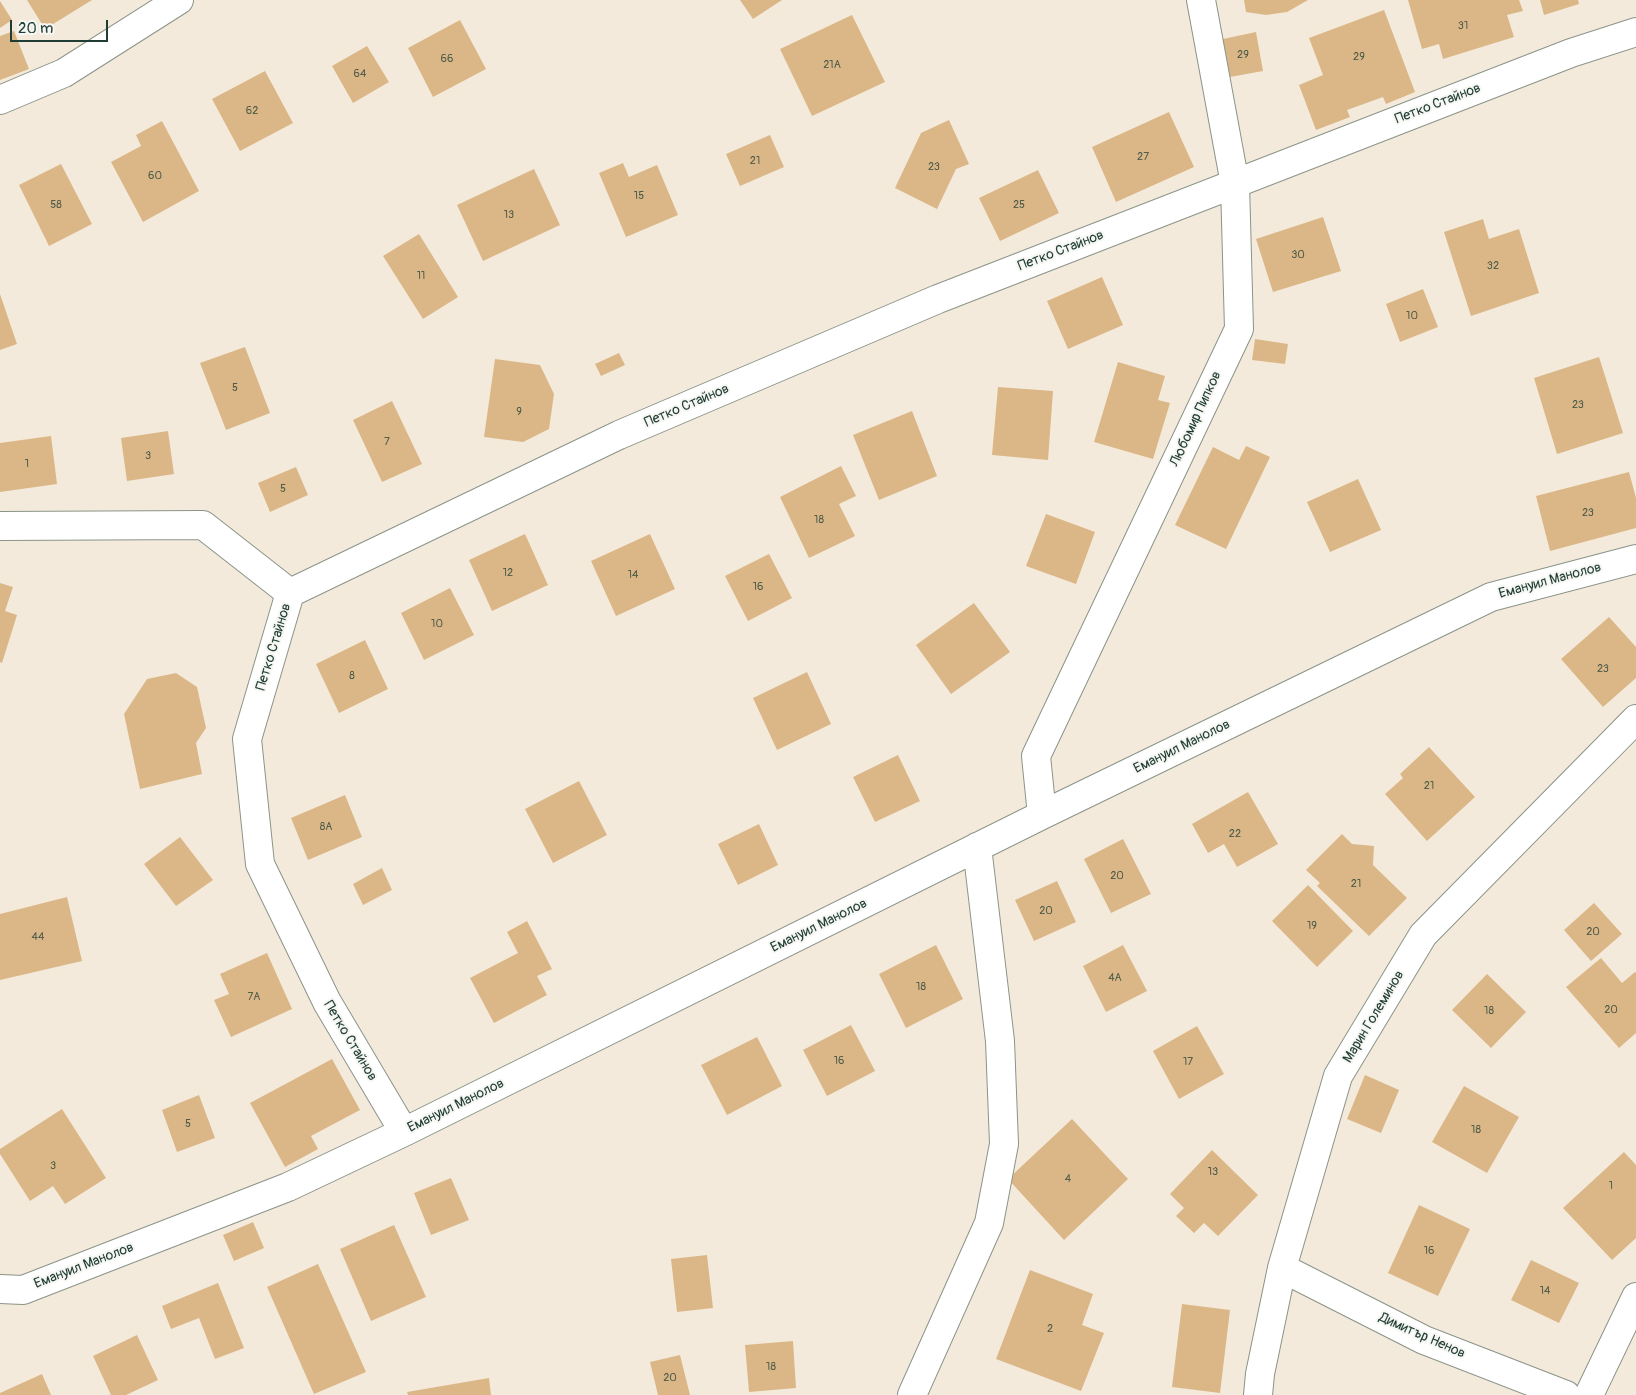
<!DOCTYPE html>
<html>
<head>
<meta charset="utf-8">
<style>
  body { margin:0 }
  #map { position:relative; width:1636px; height:1395px; overflow:hidden; background:#f4eadb; font-family:Pangolin,sans-serif }
  canvas { display:block }
  .scale { position:absolute; left:10px; top:20px; width:98px; height:22px; box-sizing:border-box; border:2px solid #1f3d34; border-top:0; padding-left:6px; font-size:15px; line-height:18px; white-space:nowrap; color:#1f3d34; -webkit-text-stroke:4px #f6f6f2; paint-order:stroke }
</style>
</head>
<body>
<div id="map">
<canvas width="1636" height="1395"></canvas>
<div class="scale">20 m</div>
</div>
<script>
const ctx = document.querySelector('canvas').getContext('2d');
ctx.lineJoin = 'round';
function fillPath(path, color) { ctx.fillStyle = color; ctx.fill(path, 'evenodd'); }
const shape = rows => new Path2D(rows.map(r => 'M' + r).join(''));
function stroke(path, color, width, dash) { ctx.strokeStyle = color; ctx.lineWidth = width; ctx.lineCap = dash ? 'butt' : 'round'; ctx.setLineDash(dash || []); ctx.stroke(path); }
function write(font, color, halo, rows, align = 'center') {
  ctx.font = font + ' Pangolin,sans-serif'; ctx.lineWidth = 4; ctx.setLineDash([]); ctx.textBaseline = 'middle'; ctx.strokeStyle = halo; ctx.fillStyle = color; for (const [text, x, y, turn = 0] of rows) {
    ctx.save(); ctx.translate(x, y); ctx.rotate((+turn || 0) * Math.PI / 180); ctx.textAlign = isNaN(turn) ? turn : align; if (halo) ctx.strokeText(text, 0, 0); ctx.fillText(text, 0, 0); ctx.restore();
  }
}
fillPath(shape([
  [27,0,92,0,45,29],
  [740,0,782,0,753,19],
  [1244,0,1308,0,1287,12,1266,15,1246,12],
  [1408,0,1519,0,1523,11,1507,15,1514,37,1443,59,1439,44,1422,49],
  [1540,0,1578,0,1579,4,1544,15],
  [0,1,12,20,0,28],
  [1384,10,1415,92,1386,104,1383,97,1347,110,1350,117,1316,130,1299,85,1323,75,1309,38],
  [852,15,885,82,812,116,780,49],
  [460,20,486,69,433,97,408,48],
  [14,31,29,69,0,80,0,36],
  [1256,32,1263,71,1230,77,1223,39],
  [367,46,389,82,353,103,332,66],
  [265,71,293,123,240,151,212,99],
  [1169,112,1194,167,1116,202,1092,147],
  [949,120,969,164,956,169,937,209,895,188,921,133],
  [162,121,199,191,143,222,111,162,141,146,136,135],
  [770,135,784,167,740,186,726,154],
  [623,163,629,177,657,165,678,215,626,237,599,173],
  [61,164,92,224,49,246,19,185],
  [534,169,560,225,483,261,457,205],
  [1038,170,1059,213,1000,241,979,198],
  [1323,217,1341,271,1273,292,1256,239],
  [1483,219,1489,239,1519,229,1539,293,1471,316,1444,232],
  [419,234,458,297,423,319,383,256],
  [1102,277,1123,325,1068,349,1047,301],
  [1423,289,1438,327,1400,342,1386,304],
  [0,294,17,344,0,350],
  [1255,339,1288,344,1285,364,1252,360],
  [245,347,270,413,226,430,200,363],
  [619,353,625,365,601,376,595,364],
  [1599,357,1623,433,1557,454,1534,378],
  [495,359,540,365,554,394,549,429,523,442,484,437],
  [1118,362,1165,376,1158,400,1170,403,1153,459,1094,442],
  [998,387,1053,391,1048,460,992,455],
  [392,401,422,464,382,482,353,420],
  [912,411,937,476,879,500,853,435],
  [168,431,174,474,127,481,121,438],
  [51,436,57,484,0,492,0,443],
  [1246,446,1270,457,1226,549,1175,525,1213,447,1239,460],
  [841,466,856,496,839,504,855,536,809,558,780,497],
  [296,467,308,495,270,512,258,483],
  [1629,472,1636,498,1636,528,1550,551,1536,496],
  [1358,479,1381,530,1330,552,1307,502],
  [1046,514,1095,532,1076,584,1026,566],
  [525,534,548,585,492,611,469,560],
  [650,534,675,589,616,616,591,561],
  [769,554,792,598,748,621,725,576],
  [0,583,13,587,5,611,17,615,2,663,0,662],
  [450,588,474,635,424,660,401,613],
  [974,603,1010,652,951,694,916,645],
  [1609,617,1636,647,1636,678,1603,707,1561,659],
  [365,640,388,689,339,713,316,664],
  [807,672,831,724,777,750,753,698],
  [176,673,197,687,206,728,196,743,202,774,140,789,124,714,147,679],
  [1429,747,1475,797,1427,841,1385,794,1403,778,1400,774],
  [898,755,920,801,875,822,853,777],
  [579,781,607,835,553,863,525,809],
  [1248,792,1278,844,1237,867,1224,844,1208,853,1192,824],
  [345,795,362,837,308,860,291,818],
  [759,824,778,865,738,885,718,844],
  [1342,834,1352,844,1374,846,1373,865,1407,898,1369,936,1317,886,1320,883,1306,870],
  [180,837,213,880,176,906,144,864],
  [1123,839,1151,894,1111,913,1084,859],
  [382,868,392,890,363,905,353,884],
  [1057,881,1076,922,1034,941,1015,900],
  [1308,885,1353,931,1317,967,1272,921],
  [67,897,82,961,0,980,0,914],
  [1594,903,1622,934,1591,961,1564,930],
  [527,921,552,969,537,976,547,995,494,1023,470,978,518,953,507,932],
  [936,945,963,999,906,1028,879,974],
  [1123,945,1147,991,1106,1012,1083,966],
  [267,953,292,1009,231,1037,214,1000,229,994,220,974],
  [1601,958,1622,983,1635,972,1636,973,1636,1033,1619,1048,1566,987],
  [1487,974,1526,1012,1491,1048,1452,1010],
  [851,1025,875,1071,827,1096,803,1050],
  [1197,1026,1224,1074,1179,1099,1153,1051],
  [757,1037,782,1086,727,1115,701,1065],
  [332,1059,360,1110,311,1136,318,1149,285,1167,250,1103],
  [1365,1075,1399,1090,1381,1133,1347,1119],
  [1464,1086,1519,1117,1487,1173,1432,1142],
  [199,1095,215,1138,177,1152,162,1110],
  [62,1109,106,1178,65,1204,53,1186,30,1201,0,1154,0,1149],
  [1072,1119,1128,1179,1064,1240,1008,1179],
  [1212,1150,1258,1195,1218,1236,1204,1223,1194,1233,1176,1216,1184,1208,1170,1194],
  [1624,1152,1636,1165,1636,1238,1612,1260,1563,1208],
  [451,1178,469,1220,431,1235,414,1193],
  [1419,1205,1470,1229,1438,1296,1388,1273],
  [253,1222,264,1248,234,1261,223,1235],
  [394,1225,426,1297,371,1321,340,1249],
  [707,1255,713,1308,677,1312,671,1259],
  [1531,1260,1579,1283,1559,1323,1511,1300],
  [318,1264,366,1372,314,1394,267,1287],
  [1030,1270,1093,1294,1082,1325,1104,1333,1081,1391,996,1359],
  [218,1283,244,1348,215,1359,199,1318,171,1329,162,1306],
  [1182,1304,1230,1310,1220,1393,1172,1387],
  [137,1335,158,1380,126,1395,111,1395,93,1356],
  [793,1341,796,1388,749,1392,745,1345],
  [680,1355,690,1395,658,1395,650,1362],
  [42,1374,51,1395,0,1395,0,1393],
  [489,1378,491,1395,408,1395,407,1392]
]), '#dbb787');
const minor = shape([
  [0,100,64,73,179,0],
  [0,526,203,525,290,593],
  [1042,815,1036,756,1239,329,1235,184,1201,0],
  [404,1132,327,1002,260,864,247,739,290,593,619,435,938,299,1571,53,1636,32],
  [1282,1268,1424,1340,1566,1395],
  [0,1289,23,1290,288,1187,404,1132,1042,815,1491,597,1636,559],
  [912,1395,989,1223,1004,1144,1000,1041,977,847],
  [1258,1395,1260,1374,1282,1268,1338,1076,1423,935,1636,719],
  [1589,1395,1636,1297]
]);
stroke(minor, '#8a9488', 30);
stroke(minor, '#fff', 28);
write('11px', '#4e5c49', null, [
  ["31",1463,26],
  ["29",1243,55],
  ["29",1359,57],
  ["66",447,59],
  ["21А",832,65],
  ["64",360,74],
  ["62",252,111],
  ["27",1143,157],
  ["21",755,161],
  ["23",934,167],
  ["60",155,176],
  ["15",639,196],
  ["58",56,205],
  ["25",1019,205],
  ["13",509,215],
  ["30",1298,255],
  ["32",1493,266],
  ["11",421,276],
  ["10",1412,316],
  ["5",235,388],
  ["23",1578,405],
  ["9",519,412],
  ["7",387,442],
  ["3",148,456],
  ["1",27,464],
  ["5",283,489],
  ["23",1588,513],
  ["18",819,520],
  ["12",508,573],
  ["14",633,575],
  ["16",758,587],
  ["10",437,624],
  ["23",1603,669],
  ["8",352,676],
  ["21",1429,786],
  ["8А",326,827],
  ["22",1235,834],
  ["20",1117,876],
  ["21",1356,884],
  ["20",1046,911],
  ["19",1312,926],
  ["20",1593,932],
  ["44",38,937],
  ["4А",1115,978],
  ["18",921,987],
  ["7A",254,997],
  ["20",1611,1010],
  ["18",1489,1011],
  ["16",839,1061],
  ["17",1188,1062],
  ["5",188,1124],
  ["18",1476,1130],
  ["3",53,1166],
  ["13",1213,1172],
  ["4",1068,1179],
  ["1",1611,1186],
  ["16",1429,1251],
  ["14",1545,1291],
  ["2",1050,1329],
  ["18",771,1367],
  ["20",670,1378]
]);
write('14px', '#1f3d34', '#f6f6f2', [
  ["Петко Стайнов",1438,104,-21],
  ["Петко Стайнов",1061,251,-21],
  ["Петко Стайнов",687,406,-23],
  ["Любомир Пипков",1196,419,-65],
  ["Емануил Манолов",1550,581,-15],
  ["Петко Стайнов",274,647,-73],
  ["Емануил Манолов",1182,747,-26],
  ["Емануил Манолов",819,926,-26],
  ["Марин Големинов",1374,1017,-59],
  ["Петко Стайнов",350,1041,59],
  ["Емануил Манолов",456,1106,-26],
  ["Емануил Манолов",84,1266,-21],
  ["Димитър Ненов",1422,1336,24]
]);
</script>
</body>
</html>
